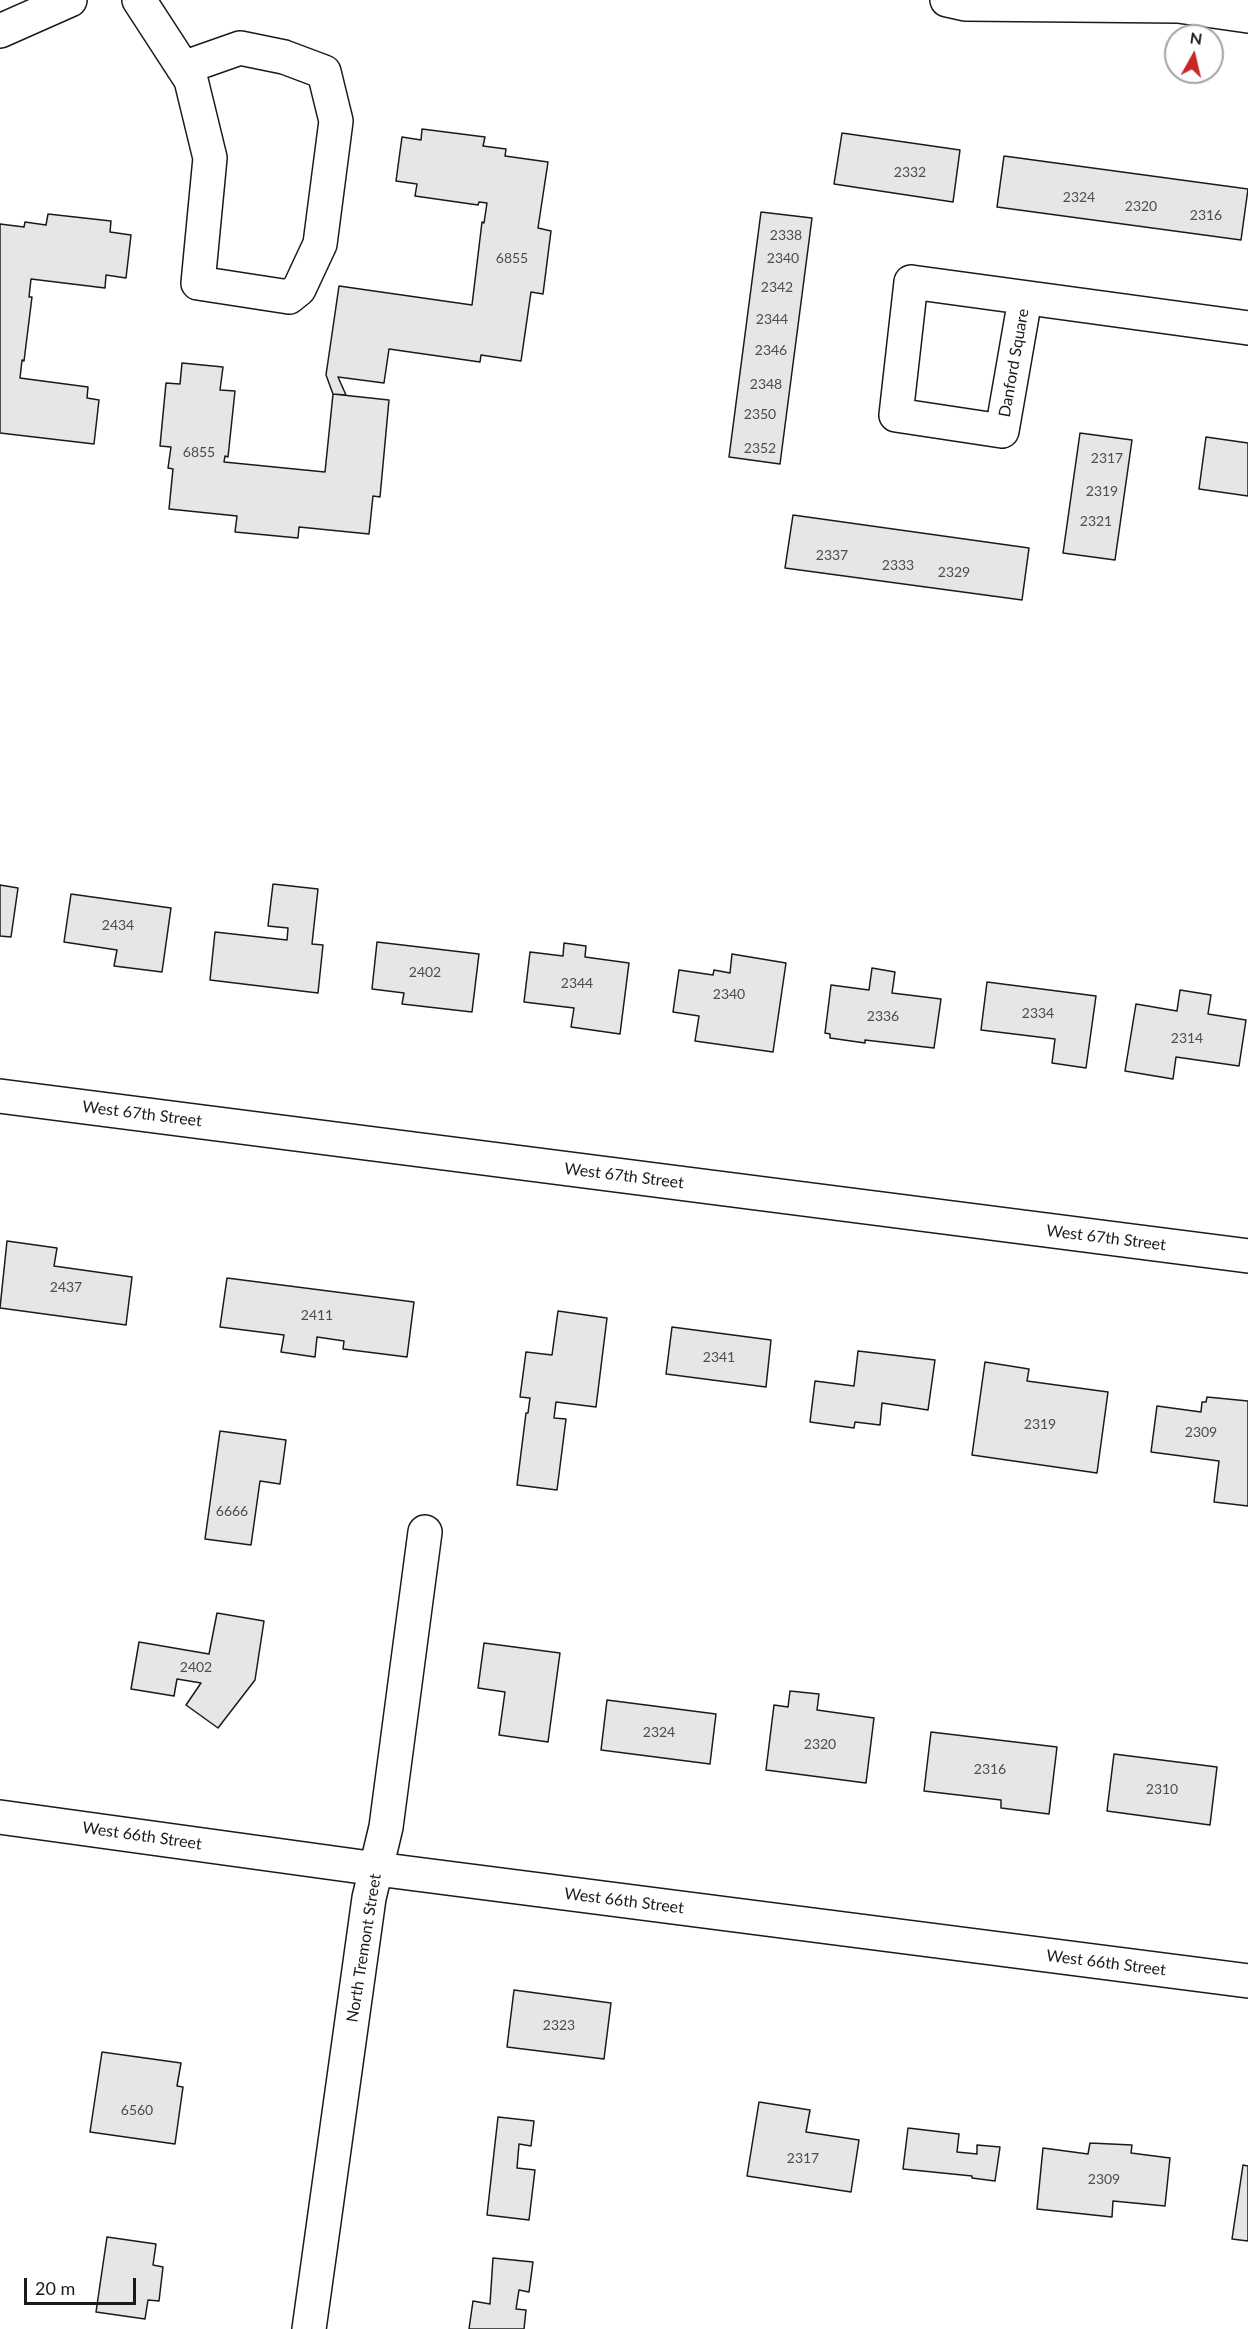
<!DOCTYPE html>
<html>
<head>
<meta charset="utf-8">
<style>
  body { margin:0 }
  #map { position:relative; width:1248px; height:2329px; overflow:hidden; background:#fff; font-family:Lato,sans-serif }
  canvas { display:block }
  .north { position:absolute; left:1164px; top:24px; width:60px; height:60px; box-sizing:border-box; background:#fff; border:2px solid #a3a3a3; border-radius:50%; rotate:8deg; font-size:16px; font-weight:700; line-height:24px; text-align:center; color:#1a1a1a }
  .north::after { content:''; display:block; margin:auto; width:21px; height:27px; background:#c62828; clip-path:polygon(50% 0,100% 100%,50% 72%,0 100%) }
  .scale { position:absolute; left:24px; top:2278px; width:112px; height:27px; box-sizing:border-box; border:3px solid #1a1a1a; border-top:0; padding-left:8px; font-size:18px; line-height:21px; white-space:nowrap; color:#1a1a1a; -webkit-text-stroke:4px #fff; paint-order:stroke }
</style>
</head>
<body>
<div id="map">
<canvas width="1248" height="2329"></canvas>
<div class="north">N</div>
<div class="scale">20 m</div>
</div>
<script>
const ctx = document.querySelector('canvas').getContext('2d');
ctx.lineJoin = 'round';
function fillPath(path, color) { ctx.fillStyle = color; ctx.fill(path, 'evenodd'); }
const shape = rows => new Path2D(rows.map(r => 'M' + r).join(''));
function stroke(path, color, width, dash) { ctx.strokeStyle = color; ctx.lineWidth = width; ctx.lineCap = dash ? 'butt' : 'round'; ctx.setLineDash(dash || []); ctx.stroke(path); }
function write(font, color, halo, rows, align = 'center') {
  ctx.font = font + ' Lato,sans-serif'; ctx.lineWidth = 4.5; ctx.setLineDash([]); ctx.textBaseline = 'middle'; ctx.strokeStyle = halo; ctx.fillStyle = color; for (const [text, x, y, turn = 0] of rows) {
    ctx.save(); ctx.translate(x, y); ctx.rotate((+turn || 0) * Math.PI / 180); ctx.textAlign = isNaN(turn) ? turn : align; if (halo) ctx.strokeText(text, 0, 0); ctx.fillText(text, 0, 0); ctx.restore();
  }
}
const building = shape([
  [422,129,485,137,483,146,506,149,505,156,548,162,538,228,551,231,543,294,531,292,521,361,481,355,480,362,389,349,384,383,338,377,346,395,333,394,326,375,339,286,472,305,482,222,484,223,487,203,479,202,478,205,415,196,417,184,396,181,402,137,421,140,422,129],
  [842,133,960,150,953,202,834,184,842,133],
  [1004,156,1248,189,1241,240,997,207,1004,156],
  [761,212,812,218,780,464,729,457,761,212],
  [48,214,111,221,110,232,131,235,126,278,106,275,105,288,31,279,29,297,32,297,24,361,22,360,20,378,88,387,87,398,99,400,94,444,0,433,0,224,24,227,25,222,46,225,48,214],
  [182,363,223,367,220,390,235,391,228,457,225,456,224,462,325,472,333,394,389,400,380,497,373,496,369,534,299,527,298,538,235,532,237,516,169,509,173,469,168,468,171,447,160,446,166,383,180,384,182,363],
  [1080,433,1132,440,1115,560,1063,553,1080,433],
  [1206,437,1248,443,1248,496,1199,489,1206,437],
  [793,515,1029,548,1022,600,785,568,793,515],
  [273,884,318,889,312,944,323,945,318,993,210,980,215,932,287,940,288,928,268,926,273,884],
  [0,885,18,888,11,937,0,936,0,885],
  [71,894,171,908,162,972,114,966,117,950,64,942,71,894],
  [377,942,479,954,472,1012,402,1004,404,993,372,989,377,942],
  [564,943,586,946,585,957,629,963,620,1034,571,1027,574,1008,524,1002,530,952,563,956,564,943],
  [732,954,786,963,773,1052,695,1041,699,1016,673,1012,679,970,713,975,714,970,730,973,732,954],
  [872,968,895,972,892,993,941,999,934,1048,865,1040,865,1043,830,1038,830,1034,825,1033,831,985,869,990,872,968],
  [987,982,1096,996,1086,1068,1052,1063,1055,1039,981,1030,987,982],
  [1180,990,1211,995,1208,1014,1246,1020,1239,1066,1176,1057,1173,1079,1125,1071,1136,1004,1177,1011,1180,990],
  [7,1241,57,1248,54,1266,132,1277,126,1325,0,1308,7,1241],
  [227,1278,414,1302,407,1357,343,1349,344,1341,317,1337,315,1357,281,1352,284,1335,220,1327,227,1278],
  [558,1311,607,1318,596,1407,556,1402,554,1418,566,1419,557,1490,517,1485,526,1413,528,1413,530,1398,520,1397,526,1352,552,1355,558,1311],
  [672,1327,771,1340,766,1387,666,1374,672,1327],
  [858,1351,935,1360,928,1410,882,1403,880,1425,855,1422,854,1428,810,1422,815,1381,854,1386,858,1351],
  [985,1362,1029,1369,1027,1381,1108,1392,1097,1473,972,1455,985,1362],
  [1207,1397,1248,1401,1248,1506,1214,1502,1219,1461,1151,1452,1157,1406,1201,1412,1202,1402,1206,1402,1207,1397],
  [220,1431,286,1440,280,1484,260,1481,251,1545,205,1539,220,1431],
  [217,1613,264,1621,255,1680,218,1728,186,1705,201,1683,177,1679,174,1696,131,1689,139,1642,209,1654,217,1613],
  [484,1643,560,1653,548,1742,499,1735,505,1692,478,1688,484,1643],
  [790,1691,819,1694,817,1710,874,1718,866,1783,766,1770,774,1705,788,1707,790,1691],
  [607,1700,716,1714,710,1764,601,1750,607,1700],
  [931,1732,1057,1747,1049,1814,1001,1808,1001,1800,924,1791,931,1732],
  [1114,1754,1217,1767,1210,1825,1107,1811,1114,1754],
  [514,1990,611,2003,604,2059,507,2047,514,1990],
  [102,2052,181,2063,177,2086,183,2087,175,2144,90,2132,102,2052],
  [759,2102,810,2110,806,2132,859,2140,851,2192,747,2176,759,2102],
  [498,2117,534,2121,531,2146,519,2144,517,2168,535,2170,529,2220,487,2215,498,2117],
  [908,2128,959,2134,957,2152,977,2154,977,2145,1000,2147,995,2181,972,2178,972,2176,903,2169,908,2128],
  [1090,2143,1132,2145,1131,2153,1170,2158,1165,2206,1113,2201,1112,2217,1037,2209,1043,2148,1088,2154,1090,2143],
  [1243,2165,1248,2166,1248,2241,1232,2239,1243,2165],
  [107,2237,156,2244,153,2265,163,2267,159,2301,148,2300,145,2319,96,2312,107,2237],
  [493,2258,533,2262,529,2292,519,2290,516,2309,526,2310,524,2329,469,2329,473,2301,490,2304,493,2258]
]);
fillPath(building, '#e6e6e6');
stroke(building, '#1a1a1a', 1.5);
const minor = shape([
  [139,0,191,80,210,158,198,283,289,297,299,289,320,244,336,121,324,72,284,57,240,48,183,68],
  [947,0,965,4,1178,6,1248,16],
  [1025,299,1002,431,896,415,911,282,1248,328],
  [0,1096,1248,1256],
  [0,1817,377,1869,1248,1981],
  [309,2329,369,1898,386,1827,425,1532]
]);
const major = shape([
  [0,31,70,0]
]);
stroke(minor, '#1a1a1a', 36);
stroke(major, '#1a1a1a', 36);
stroke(minor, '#fff', 33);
stroke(major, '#fff', 33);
write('14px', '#4d4d4d', null, [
  ["2332",910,172],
  ["2324",1079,197],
  ["2320",1141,206],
  ["2316",1206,215],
  ["2338",786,235],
  ["6855",512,258],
  ["2340",783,258],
  ["2342",777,287],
  ["2344",772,319],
  ["2346",771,350],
  ["2348",766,384],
  ["2350",760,414],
  ["2352",760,448],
  ["6855",199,452],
  ["2317",1107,458],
  ["2319",1102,491],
  ["2321",1096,521],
  ["2337",832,555],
  ["2333",898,565],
  ["2329",954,572],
  ["2434",118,925],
  ["2402",425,972],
  ["2344",577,983],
  ["2340",729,994],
  ["2334",1038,1013],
  ["2336",883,1016],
  ["2314",1187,1038],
  ["2437",66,1287],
  ["2411",317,1315],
  ["2341",719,1357],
  ["2319",1040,1424],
  ["2309",1201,1432],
  ["6666",232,1511],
  ["2402",196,1667],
  ["2324",659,1732],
  ["2320",820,1744],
  ["2316",990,1769],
  ["2310",1162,1789],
  ["2323",559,2025],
  ["6560",137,2110],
  ["2317",803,2158],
  ["2309",1104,2179]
]);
write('16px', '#1a1a1a', '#fff', [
  ["Danford Square",1014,363,-80],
  ["West 67th Street",142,1114,7],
  ["West 67th Street",624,1176,7],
  ["West 67th Street",1106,1238,7],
  ["West 66th Street",142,1836,8],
  ["West 66th Street",624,1901,7],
  ["North Tremont Street",364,1948,-81],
  ["West 66th Street",1106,1963,7]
]);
</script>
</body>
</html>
